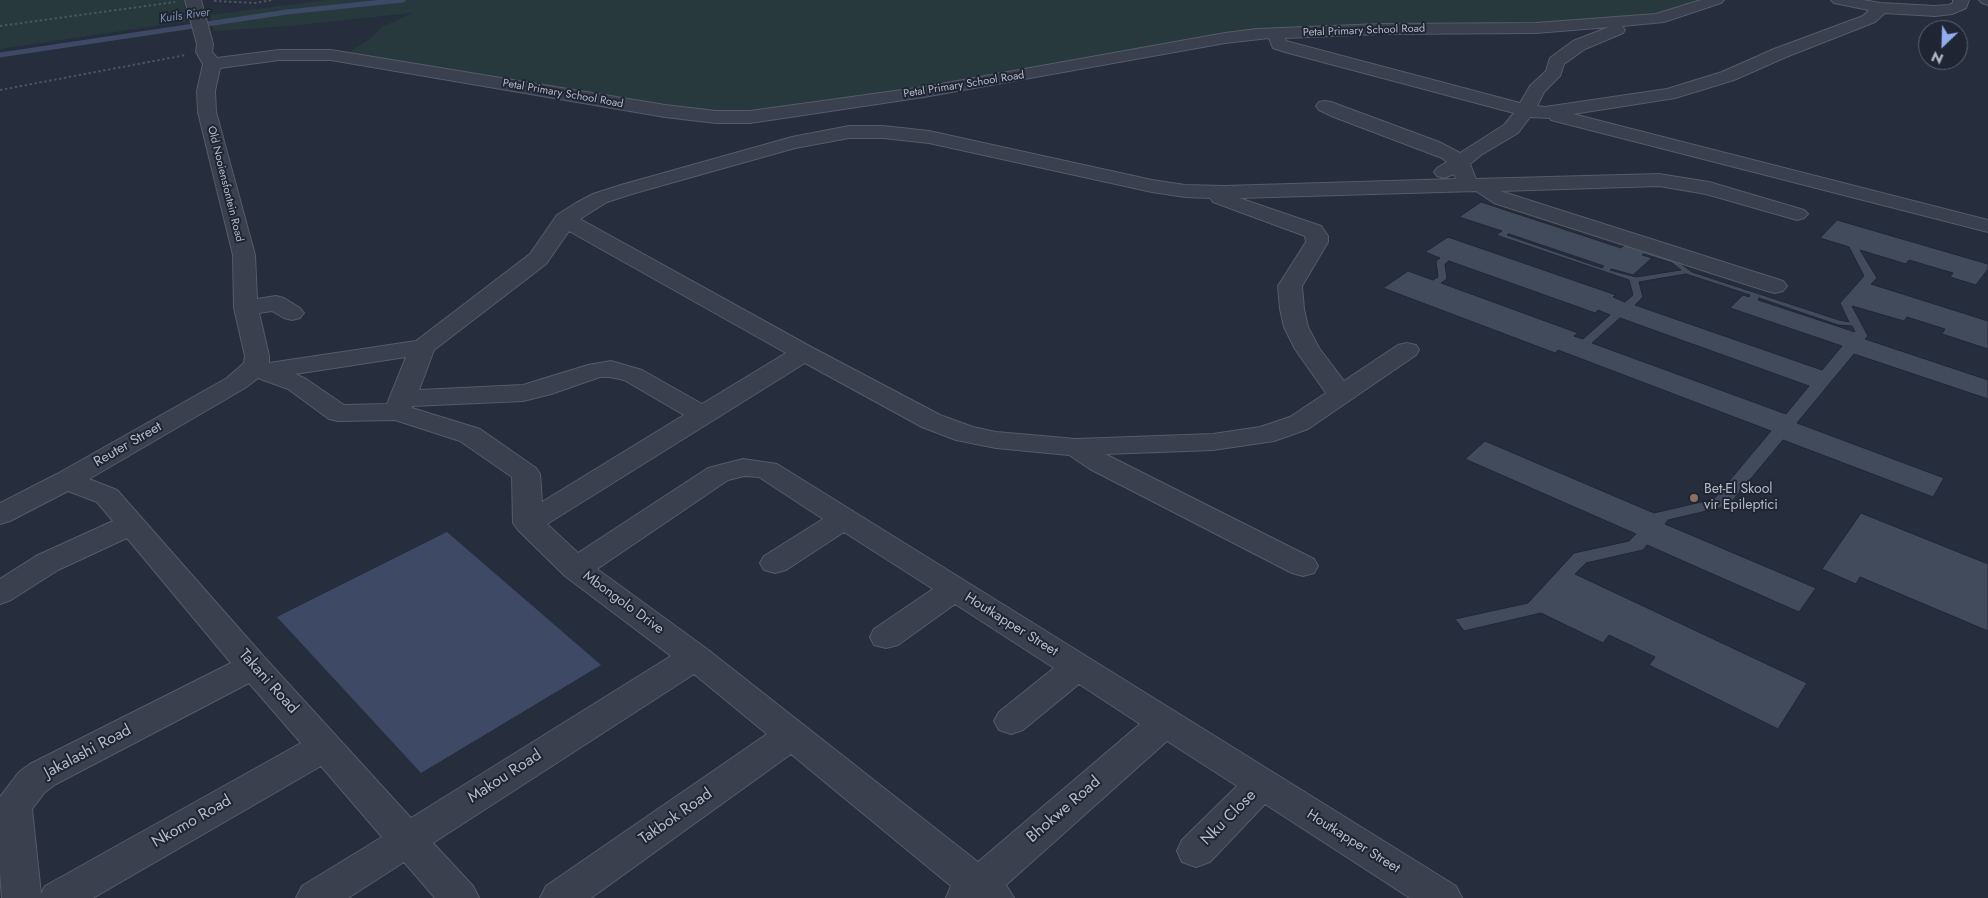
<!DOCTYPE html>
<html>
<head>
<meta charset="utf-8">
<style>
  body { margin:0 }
  #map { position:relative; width:1988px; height:898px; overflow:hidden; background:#262d3d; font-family:Jost,sans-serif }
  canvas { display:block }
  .north { position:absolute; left:1918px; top:20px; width:50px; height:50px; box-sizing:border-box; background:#1f2532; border:1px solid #5b616e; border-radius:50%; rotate:204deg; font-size:14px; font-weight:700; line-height:20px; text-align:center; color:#b6bbc8 }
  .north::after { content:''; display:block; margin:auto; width:18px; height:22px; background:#92acf1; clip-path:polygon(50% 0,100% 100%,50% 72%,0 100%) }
</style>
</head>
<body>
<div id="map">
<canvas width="1988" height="898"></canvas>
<div class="north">N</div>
</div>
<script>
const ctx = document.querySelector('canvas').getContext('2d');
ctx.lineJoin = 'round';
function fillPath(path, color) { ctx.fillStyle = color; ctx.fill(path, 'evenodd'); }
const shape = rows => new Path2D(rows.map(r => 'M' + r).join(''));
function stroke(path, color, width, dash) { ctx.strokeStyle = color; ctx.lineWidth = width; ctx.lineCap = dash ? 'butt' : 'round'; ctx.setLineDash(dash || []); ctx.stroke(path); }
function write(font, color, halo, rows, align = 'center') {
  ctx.font = font + ' Jost,sans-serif'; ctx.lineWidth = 4; ctx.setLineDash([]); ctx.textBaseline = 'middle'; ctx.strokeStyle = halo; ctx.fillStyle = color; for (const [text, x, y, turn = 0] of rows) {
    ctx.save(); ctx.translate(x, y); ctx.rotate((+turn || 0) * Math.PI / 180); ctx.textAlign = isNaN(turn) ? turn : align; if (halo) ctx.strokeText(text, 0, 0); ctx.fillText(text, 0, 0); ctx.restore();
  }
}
fillPath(shape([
  [0,0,184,0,189,21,0,49],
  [327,0,1702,0,1653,17,1583,22,1256,33,897,92,747,114,679,109,351,53,352,50,367,41,382,27,412,13,288,26,214,31,210,15]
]), '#28393e');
fillPath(shape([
  [447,532,601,665,421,773,277,617]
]), '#3d4965');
stroke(shape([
  [0,55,287,12,403,0]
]), '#3d4965', 5);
const building = shape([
  [1481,202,1621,248,1626,244,1676,260,1692,272,1839,320,1849,322,1840,303,1864,276,1849,247,1820,238,1837,220,1988,264,1988,269,1976,285,1950,277,1953,273,1909,260,1906,264,1860,250,1877,278,1871,284,1988,321,1988,349,1942,334,1945,329,1907,317,1904,321,1852,306,1868,336,1865,339,1988,380,1988,399,1854,354,1797,423,1944,478,1933,497,1783,440,1728,506,1668,520,1665,524,1816,588,1799,612,1647,545,1643,550,1586,563,1575,574,1807,683,1778,729,1649,665,1655,657,1609,635,1603,643,1541,613,1464,631,1455,619,1528,603,1574,553,1629,541,1636,534,1465,459,1485,441,1654,513,1714,499,1771,431,1558,350,1555,353,1383,288,1408,271,1433,280,1438,277,1436,261,1440,258,1425,252,1448,237,1616,295,1613,297,1625,302,1633,295,1629,280,1496,235,1502,231,1459,217,1481,202],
  [1509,234,1604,266,1602,268,1507,235,1509,234],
  [1644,254,1672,263,1681,270,1636,277,1610,270,1612,269,1633,275,1652,258,1642,255,1644,254],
  [1449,261,1595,313,1598,310,1610,315,1583,339,1574,336,1578,333,1441,283,1447,279,1445,264,1449,261],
  [1686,274,1750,295,1749,297,1743,295,1730,308,1842,346,1822,370,1635,305,1643,297,1639,282,1686,274],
  [1759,298,1838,325,1852,326,1855,332,1758,300,1759,298],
  [1620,318,1809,386,1786,414,1592,343,1620,318],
  [1861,513,1988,564,1988,631,1860,577,1856,584,1822,569,1861,513]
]);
fillPath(building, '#424b5c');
stroke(building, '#212734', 1);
const minor = shape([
  [185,0,201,0,213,44,212,52,217,58,279,50,331,50,665,105,716,111,750,111,924,87,1225,33,1257,29,1381,24,1536,23,1656,14,1701,0,1724,0,1721,3,1664,22,1622,26,1625,30,1623,33,1585,49,1564,64,1560,76,1544,92,1537,106,1545,107,1667,89,1722,72,1774,49,1863,16,1869,10,1834,3,1831,0,1863,0,1881,3,1935,6,1949,5,1953,3,1953,0,1969,0,1966,8,1952,14,1935,16,1885,13,1875,22,1786,57,1734,80,1675,98,1573,114,1988,220,1988,232,1551,120,1550,118,1530,117,1518,133,1481,155,1470,164,1476,179,1659,174,1709,182,1804,210,1808,214,1804,218,1797,220,1706,194,1659,186,1500,191,1783,281,1787,286,1783,291,1775,293,1767,291,1494,203,1476,191,1239,198,1321,226,1328,236,1328,242,1302,286,1304,309,1308,327,1319,348,1344,381,1398,345,1407,343,1416,345,1419,350,1416,355,1308,429,1274,441,1213,450,1105,454,1314,559,1318,566,1314,573,1303,576,1292,573,1090,469,1069,455,996,448,956,440,922,427,805,363,547,524,578,553,708,468,743,459,777,464,1456,886,1462,898,1410,898,1265,804,1210,862,1196,867,1182,862,1177,851,1182,840,1237,786,1167,741,1006,885,1014,898,946,898,951,886,791,754,591,898,540,898,546,886,767,734,694,674,433,843,473,886,479,898,435,898,404,862,348,898,296,898,302,886,382,837,321,766,93,898,2,898,0,873,0,797,19,772,30,764,231,663,127,538,58,570,11,600,0,604,0,579,36,556,113,521,97,502,68,491,10,521,0,524,0,503,57,474,227,378,244,363,245,356,234,308,233,255,198,112,197,91,203,64,196,52,197,44,185,0],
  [1609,27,1573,41,1550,58,1546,71,1530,86,1520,103,1297,44,1286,41,1285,38,1381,34,1536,33,1609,27],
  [1269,38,1273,48,1285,52,1514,113,1504,125,1460,153,1439,142,1331,102,1325,101,1319,102,1316,106,1319,110,1334,117,1442,158,1447,162,1437,168,1434,172,1437,176,1444,178,1454,174,1456,179,1225,186,1185,185,1152,180,929,131,883,126,849,126,792,137,621,185,593,194,576,203,557,215,530,254,416,341,269,363,269,356,259,313,272,311,284,318,292,320,300,318,304,313,300,308,284,298,276,296,257,299,255,255,216,112,215,91,220,68,279,60,331,60,665,117,716,123,750,123,924,97,1225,43,1269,38],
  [849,138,883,138,929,143,1152,192,1185,197,1210,198,1213,202,1305,236,1306,242,1278,286,1280,309,1284,327,1295,349,1326,393,1290,417,1260,427,1213,434,1076,439,996,432,973,427,940,415,813,348,580,219,607,202,635,193,795,148,849,138],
  [569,231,786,353,702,404,642,370,611,361,588,365,523,385,419,390,434,350,546,264,569,231],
  [406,357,387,404,344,405,306,379,295,374,406,357],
  [600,377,610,377,624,380,684,415,542,502,540,474,536,468,480,429,412,408,412,406,523,401,551,394,600,377],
  [258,378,288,389,329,419,338,421,395,420,460,441,512,477,513,523,518,530,565,576,671,656,411,818,265,658,117,490,89,479,245,388,258,378],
  [744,476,759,477,823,519,764,556,760,563,764,570,775,573,786,570,844,532,933,589,874,629,870,637,874,645,886,648,898,645,955,604,1054,668,999,712,994,721,999,730,1011,734,1023,730,1079,684,1140,724,978,862,707,649,597,569,728,480,744,476],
  [249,683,301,743,45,886,41,894,32,809,45,792,56,784,249,683],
  [1979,0,1988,0,1988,5,1982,3,1979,0]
]);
stroke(minor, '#555b68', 2);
stroke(shape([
  [214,1,255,3,272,0],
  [0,26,175,2],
  [0,90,186,55]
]), '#46565b', 2, [2.5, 2.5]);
fillPath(minor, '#3a404d');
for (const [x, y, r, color] of [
  [1694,498,5,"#8d6e63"]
]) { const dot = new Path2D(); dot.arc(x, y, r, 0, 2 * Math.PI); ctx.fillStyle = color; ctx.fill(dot); stroke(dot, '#1f2532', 2); }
write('11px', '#b6bbc8', '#1f2532', [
  ["Petal Primary School Road",1364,31,-2],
  ["Petal Primary School Road",964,85,-9],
  ["Petal Primary School Road",563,94,10],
  ["Old Nooiensfontein Road",225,184,76]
]);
write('italic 12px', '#7f8eae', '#1f2532', [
  ["Kuils River",185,16,-8]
]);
write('14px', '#b6bbc8', '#1f2532', [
  ["Reuter Street",128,445,-30],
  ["Mbongolo Drive",623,603,36],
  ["Houtkapper Street",1011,625,32],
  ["Houtkapper Street",1353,842,32]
]);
write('14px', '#b6bbc8', '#1f2532', [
  ["Bet-El Skool",1704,490],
  ["vir Epileptici",1704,506]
], 'left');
write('16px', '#b6bbc8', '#1f2532', [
  ["Takani Road",268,682,48],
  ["Jakalashi Road",88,752,-28],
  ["Makou Road",505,777,-33],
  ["Bhokwe Road",1064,810,-41],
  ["Takbok Road",676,817,-35],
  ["Nku Close",1229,818,-45],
  ["Nkomo Road",192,822,-30]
]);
</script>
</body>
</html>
